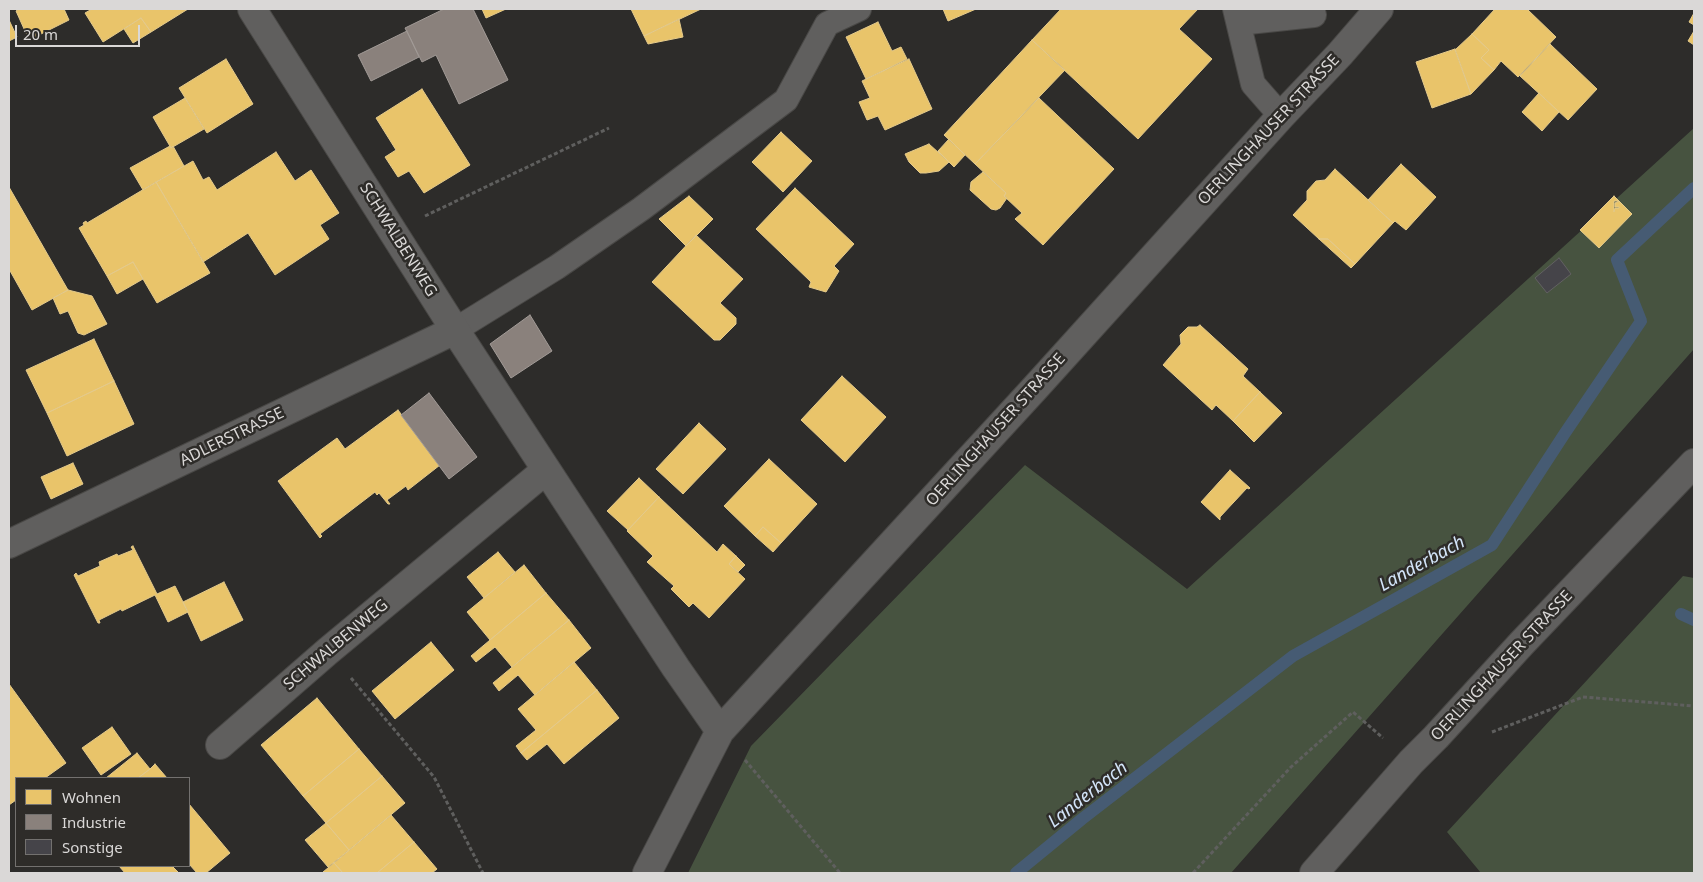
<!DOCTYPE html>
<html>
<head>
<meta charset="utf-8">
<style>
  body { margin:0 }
  #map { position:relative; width:1703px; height:882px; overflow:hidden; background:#2d2c2a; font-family:"Noto Sans",sans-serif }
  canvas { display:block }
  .frame { position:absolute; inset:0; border:10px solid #dad8d7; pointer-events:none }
  .legend { position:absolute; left:15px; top:777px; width:175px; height:90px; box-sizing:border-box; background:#2e2c29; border:1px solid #73716f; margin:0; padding:6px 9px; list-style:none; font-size:15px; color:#dad8d7 }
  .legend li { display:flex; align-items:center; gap:10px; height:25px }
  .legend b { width:25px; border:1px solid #73716f }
  .scale { position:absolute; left:15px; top:25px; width:125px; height:22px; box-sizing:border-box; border:2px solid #dad8d7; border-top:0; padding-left:6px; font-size:15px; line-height:18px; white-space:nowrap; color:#dad8d7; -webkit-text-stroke:4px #2e2c29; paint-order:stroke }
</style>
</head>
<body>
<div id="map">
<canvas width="1703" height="882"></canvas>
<div class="frame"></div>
<ul class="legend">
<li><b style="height:14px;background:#e9c46a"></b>Wohnen</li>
<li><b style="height:14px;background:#8a817c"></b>Industrie</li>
<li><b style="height:14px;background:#454449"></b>Sonstige</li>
</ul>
<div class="scale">20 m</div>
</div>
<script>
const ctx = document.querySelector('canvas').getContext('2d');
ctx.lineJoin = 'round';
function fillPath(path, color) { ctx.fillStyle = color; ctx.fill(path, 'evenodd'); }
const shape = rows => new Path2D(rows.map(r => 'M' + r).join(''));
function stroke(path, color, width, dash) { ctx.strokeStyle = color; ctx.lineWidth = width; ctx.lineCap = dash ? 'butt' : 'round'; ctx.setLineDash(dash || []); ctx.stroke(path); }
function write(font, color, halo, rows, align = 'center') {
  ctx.font = font + ' "Noto Sans",sans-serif'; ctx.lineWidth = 5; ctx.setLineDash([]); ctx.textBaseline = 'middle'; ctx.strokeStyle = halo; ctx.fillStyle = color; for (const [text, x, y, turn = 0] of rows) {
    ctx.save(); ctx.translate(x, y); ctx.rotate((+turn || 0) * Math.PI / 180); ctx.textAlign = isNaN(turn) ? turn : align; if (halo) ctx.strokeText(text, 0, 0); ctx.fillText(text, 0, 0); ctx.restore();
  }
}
fillPath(shape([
  [1694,128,1694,349,1231,873,688,873,751,746,1025,465,1187,589],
  [1683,576,1694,578,1694,873,1481,873,1447,832]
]), '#475340');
const homes = shape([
  [19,9,64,9,69,20,29,40,16,11,19,9],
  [92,9,188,9,151,32,141,18,103,42,85,13,92,9],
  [482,9,506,9,486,18,482,9],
  [631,9,701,9,644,36,631,9],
  [943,9,976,9,948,21,943,9],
  [1061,9,1198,9,1179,29,1212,59,1138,139,1032,40,1061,9],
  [1495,9,1527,9,1556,37,1518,77,1501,61,1494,70,1481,58,1489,50,1472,34,1495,9],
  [1694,13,1694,25,1689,22,1694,13],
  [141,18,151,32,133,43,124,29,141,18],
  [679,19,683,37,648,44,644,36,679,19],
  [9,20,17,37,9,41,9,20],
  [878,22,892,51,901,47,907,59,866,79,846,37,878,22],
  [1694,31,1694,45,1688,41,1694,31],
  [1472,34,1489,50,1481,58,1494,70,1471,94,1455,50,1472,34],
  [1032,40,1065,70,975,164,944,135,1032,40],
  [1550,44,1597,89,1568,120,1520,76,1550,44],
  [1455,49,1471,94,1432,108,1416,62,1455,49],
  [226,59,253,104,207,133,179,88,226,59],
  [909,59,932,109,885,130,878,116,867,120,859,102,870,98,862,81,909,59],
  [422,89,470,165,424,193,409,171,398,177,385,157,396,150,376,118,422,89],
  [1539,93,1559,112,1542,131,1522,112,1539,93],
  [185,98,204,129,171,148,153,117,185,98],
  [1039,98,1114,169,1043,245,1015,219,1022,213,1004,196,1006,193,975,164,1039,98],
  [781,132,812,161,783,192,752,162,781,132],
  [949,139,965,155,954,167,938,151,949,139],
  [929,144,949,162,939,171,926,173,920,173,909,162,905,154,929,144],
  [170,146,171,148,173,146,184,166,143,190,130,168,170,146],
  [276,152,295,181,311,170,339,213,320,225,329,239,275,275,248,233,203,262,156,182,193,161,203,180,209,177,217,190,276,152],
  [1401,164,1436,197,1406,230,1395,221,1393,223,1368,200,1401,164],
  [1335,169,1393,223,1355,264,1328,239,1319,239,1293,215,1307,200,1307,191,1316,181,1325,180,1335,169],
  [983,172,1006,193,1004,196,1007,198,1000,208,996,210,991,209,970,190,971,182,983,172],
  [156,182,210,273,157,303,133,262,107,276,79,228,84,225,83,223,86,221,87,223,156,182],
  [9,187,68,290,32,310,9,269,9,187],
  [795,188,854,244,834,266,839,271,826,292,809,287,811,282,756,229,795,188],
  [689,196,713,219,686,246,659,219,689,196],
  [1614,196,1619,201,1614,201,1614,212,1615,208,1619,208,1619,207,1615,207,1615,203,1619,201,1632,214,1599,248,1580,230,1614,196],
  [696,235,743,279,720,303,736,318,736,324,720,340,714,340,699,326,652,282,696,235],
  [1319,239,1328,239,1355,264,1351,268,1319,239],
  [133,262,143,279,117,294,107,276,133,262],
  [68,290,92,296,107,324,84,335,78,333,68,311,60,314,53,298,68,290],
  [1200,325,1248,369,1243,376,1260,392,1233,421,1216,405,1212,410,1163,365,1181,344,1180,335,1188,327,1197,327,1200,325],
  [94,339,114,381,47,413,26,370,94,339],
  [842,376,886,417,845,462,801,420,842,376],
  [114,381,134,424,67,456,47,413,114,381],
  [1260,392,1282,413,1254,442,1233,421,1260,392],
  [398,410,440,465,408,490,406,486,387,500,390,504,388,504,379,493,377,495,375,492,320,534,322,536,320,538,278,481,337,438,345,449,398,410],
  [699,423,726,449,683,494,656,469,699,423],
  [769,459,817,504,781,543,763,527,755,536,724,506,769,459],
  [73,463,83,484,51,499,41,477,73,463],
  [1230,470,1250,488,1249,489,1247,488,1220,517,1220,520,1201,502,1230,470],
  [639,478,659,497,628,530,607,511,639,478],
  [659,497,717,552,723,544,736,556,729,564,745,579,709,618,693,603,689,607,671,589,674,586,647,562,653,556,627,531,659,497],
  [763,527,781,543,773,552,755,536,763,527],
  [133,546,157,594,175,586,188,612,168,622,155,595,122,611,121,609,99,620,100,623,98,623,74,575,76,573,78,576,100,566,99,562,117,554,118,556,133,550,131,547,133,546],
  [498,552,515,572,484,598,467,577,498,552],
  [736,556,745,565,738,572,729,564,736,556],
  [524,565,546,593,490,640,467,612,524,565],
  [224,582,243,620,201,641,183,602,224,582],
  [546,593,569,620,512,667,495,647,476,662,471,656,546,593],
  [569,620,591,648,535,695,518,675,499,691,493,683,569,620],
  [431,642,454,670,395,719,372,691,431,642],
  [574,662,597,690,521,753,516,746,536,730,518,709,574,662],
  [9,684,66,763,45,778,16,778,16,800,9,805,9,684],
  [597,690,619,718,564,764,547,744,527,760,521,753,597,690],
  [317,698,359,749,303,796,261,745,317,698],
  [112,727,131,754,101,775,82,748,112,727],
  [359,749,382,776,326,823,303,796,359,749],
  [137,753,150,769,138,778,106,778,137,753],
  [155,764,167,778,138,778,150,769,155,764],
  [382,776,405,803,349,850,326,823,382,776],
  [189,804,230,853,206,873,197,873,189,864,189,804],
  [391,815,414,842,377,873,343,873,334,863,391,815],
  [326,823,349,850,328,867,305,840,326,823],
  [414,842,437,869,432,873,377,873,414,842],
  [334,863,343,873,324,873,323,872,334,863],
  [119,866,172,866,179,873,125,873,119,866]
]);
fillPath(homes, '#e9c46a');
stroke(homes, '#e4ca8b', 1);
const industry = shape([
  [444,9,473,9,508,80,459,104,436,55,422,62,405,28,444,9],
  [407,31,419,57,371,81,358,55,407,31],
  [530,315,552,351,511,378,490,344,530,315],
  [429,393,477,457,449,479,401,415,429,393]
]);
fillPath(industry, '#8a817c');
stroke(industry, '#a29b97', 1);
stroke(shape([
  [1681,614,1694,620],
  [1016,873,1082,819,1293,656,1492,545,1565,433,1641,321,1617,260,1694,188]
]), '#465b73', 12);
const building = shape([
  [1559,258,1571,274,1547,293,1535,278,1559,258]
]);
fillPath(building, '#454449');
stroke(building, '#626162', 1);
const lane = shape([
  [1235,9,1253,84,1281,116],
  [1239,23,1314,15],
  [455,330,557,267,641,209,786,100,827,24,859,9]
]);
const street = shape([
  [252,9,455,330,676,668,720,731],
  [9,544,455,330],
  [220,745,328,651,546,470],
  [647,873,720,731,1035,388,1281,116,1340,54,1379,9]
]);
const secondary = shape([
  [1314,873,1411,762,1436,737,1522,643,1694,463]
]);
stroke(lane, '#494846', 26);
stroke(street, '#494846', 30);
stroke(secondary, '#494846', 30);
stroke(shape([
  [425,216,609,128],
  [351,678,434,777,483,873],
  [1492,732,1583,697,1694,706],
  [745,760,840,873],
  [1193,873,1291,767,1353,712,1383,738]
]), '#5f5f5e', 3, [4, 2.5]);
stroke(lane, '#605f5e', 24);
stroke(street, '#605f5e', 28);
stroke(secondary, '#605f5e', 28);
write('16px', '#dad8d7', '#2e2c29', [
  ["OERLINGHAUSER STRASSE",1269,130,-47],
  ["SCHWALBENWEG",398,240,58],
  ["OERLINGHAUSER STRASSE",996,430,-48],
  ["ADLERSTRASSE",232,437,-26],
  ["SCHWALBENWEG",336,645,-40],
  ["OERLINGHAUSER STRASSE",1502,666,-47]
]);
write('italic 18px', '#d3e4f8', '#2e2c29', [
  ["Landerbach",1422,564,-29],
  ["Landerbach",1088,795,-38]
]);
</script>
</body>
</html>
